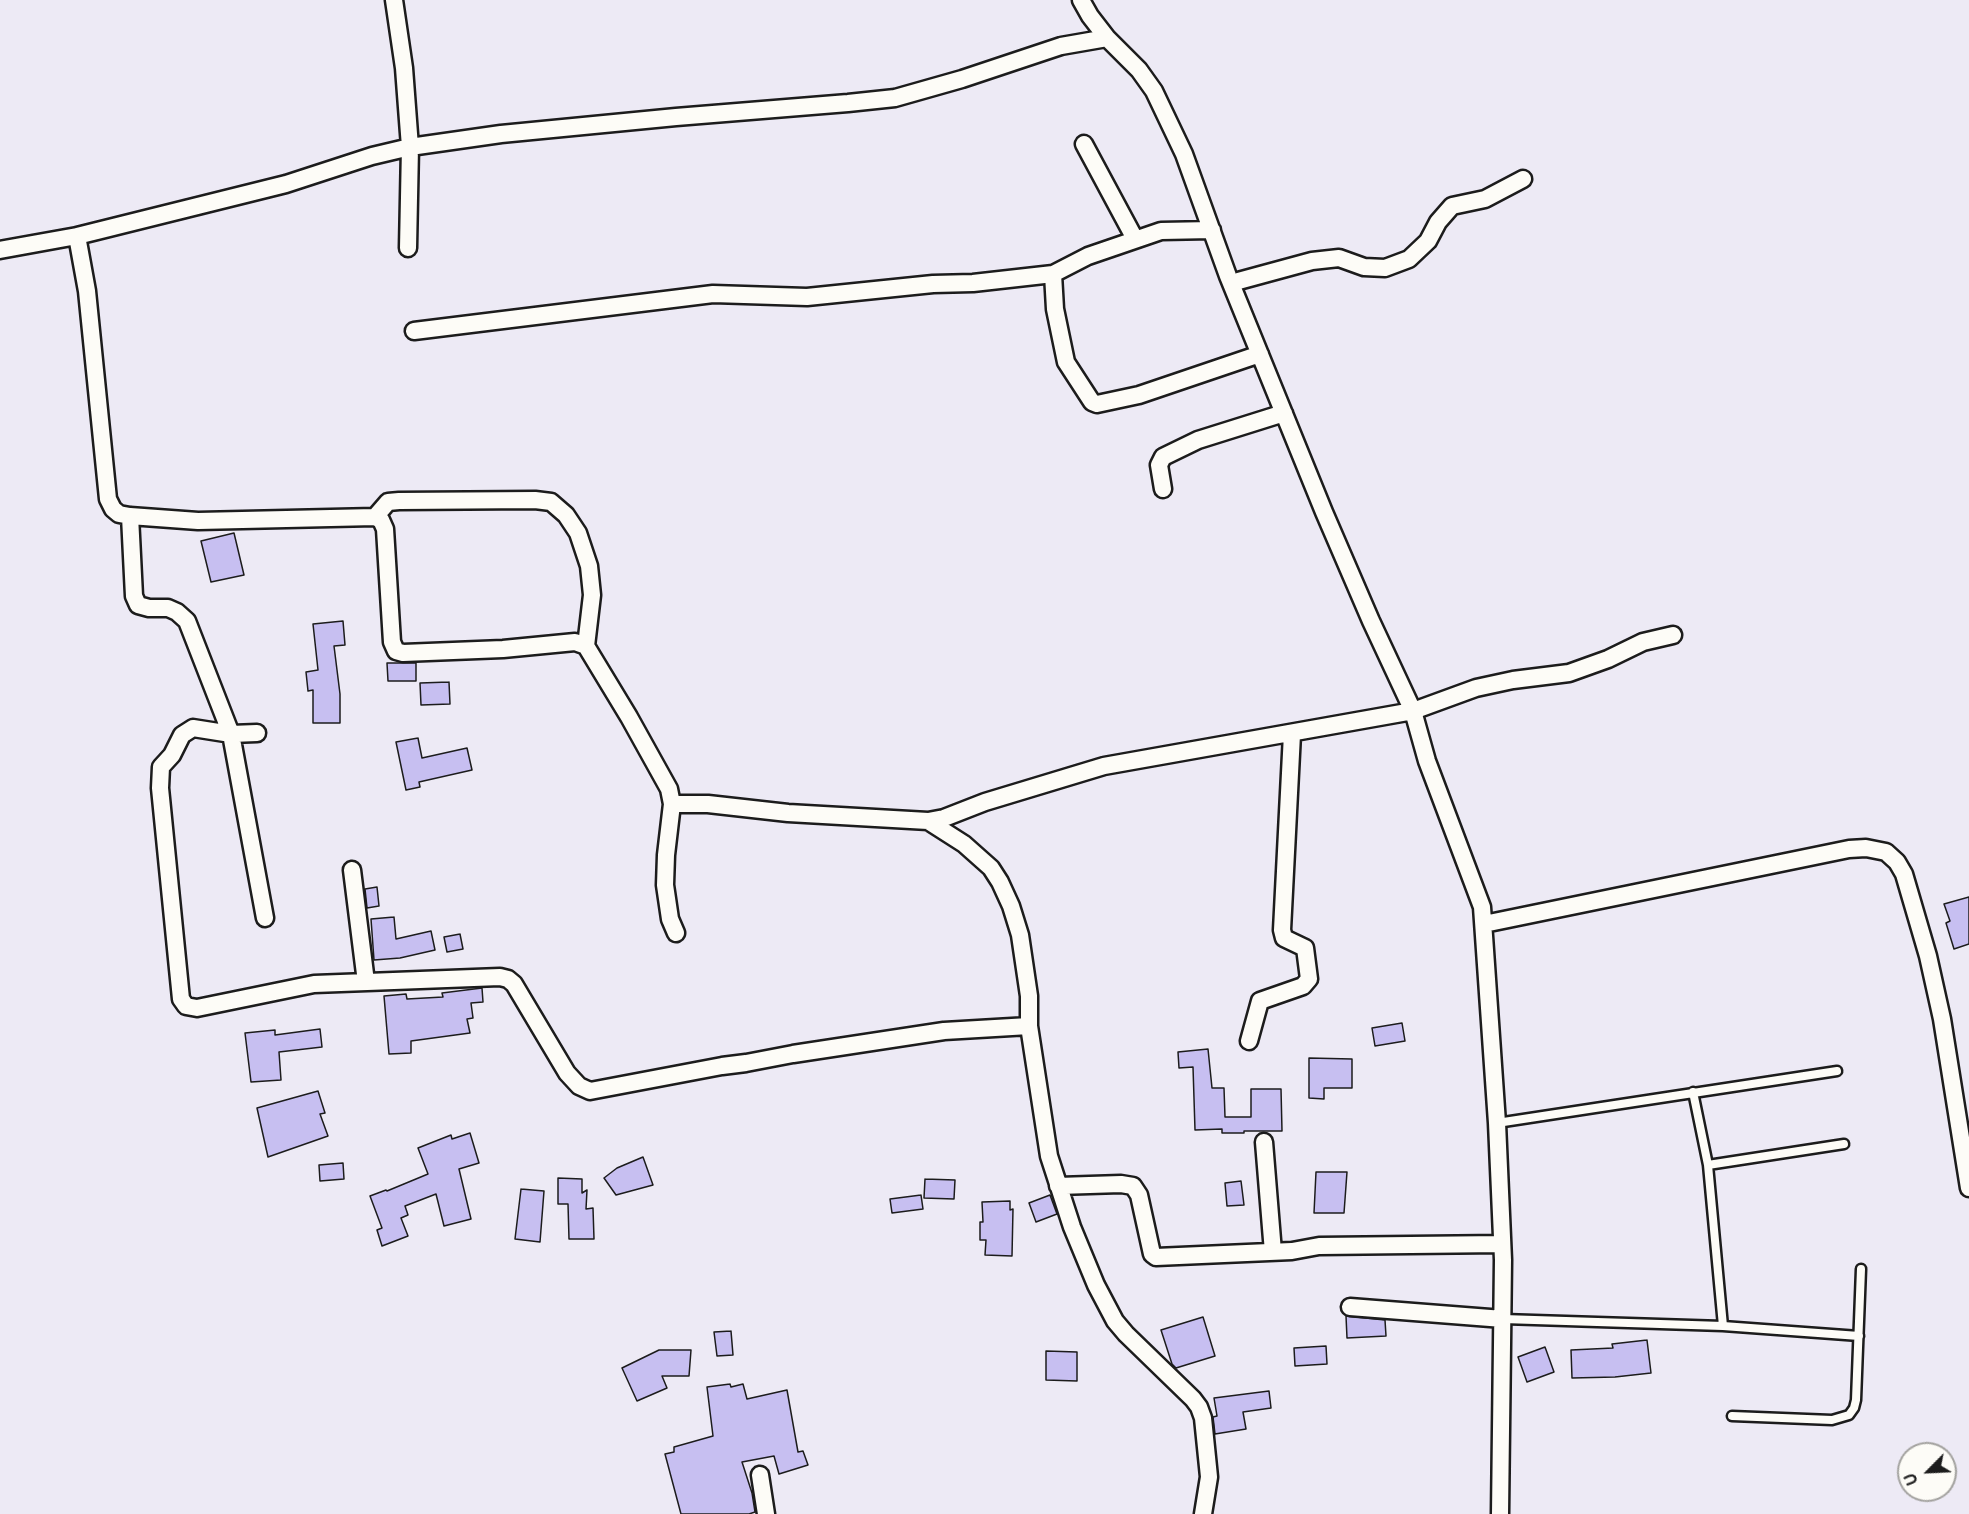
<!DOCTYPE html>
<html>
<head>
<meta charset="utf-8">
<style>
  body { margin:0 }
  #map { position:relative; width:1969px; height:1514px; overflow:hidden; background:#edeaf5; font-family:"Balsamiq Sans",sans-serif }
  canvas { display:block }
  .north { position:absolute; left:1897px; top:1442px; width:60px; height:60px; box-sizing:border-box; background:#fdfcf7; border:2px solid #a3a29f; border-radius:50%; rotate:246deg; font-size:16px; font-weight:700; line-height:24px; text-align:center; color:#1c1c1c }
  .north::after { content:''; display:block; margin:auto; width:21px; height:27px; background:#1c1c1c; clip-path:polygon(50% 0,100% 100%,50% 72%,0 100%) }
</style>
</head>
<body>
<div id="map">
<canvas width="1969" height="1514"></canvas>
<div class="north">U</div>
</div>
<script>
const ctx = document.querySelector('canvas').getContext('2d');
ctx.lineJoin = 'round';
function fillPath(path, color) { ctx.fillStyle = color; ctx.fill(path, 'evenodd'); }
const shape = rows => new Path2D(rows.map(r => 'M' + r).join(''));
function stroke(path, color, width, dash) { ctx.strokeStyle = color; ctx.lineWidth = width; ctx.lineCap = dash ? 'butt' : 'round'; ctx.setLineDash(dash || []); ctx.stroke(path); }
const building = shape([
  [234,533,244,575,211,582,201,541,234,533],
  [343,621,345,645,334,646,340,694,340,723,313,723,313,690,308,691,306,672,318,670,313,624,343,621],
  [387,663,416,663,416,681,388,681,387,663],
  [449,682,450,704,421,705,420,683,449,682],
  [418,738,422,758,467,748,472,770,419,782,420,787,406,790,396,742,418,738],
  [377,887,379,906,367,908,365,889,377,887],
  [1969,897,1969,944,1954,949,1946,923,1950,921,1944,904,1969,897],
  [394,917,396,939,431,931,435,950,400,958,374,960,371,919,394,917],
  [460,934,463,949,447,952,444,937,460,934],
  [482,988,483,1002,471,1003,473,1018,467,1019,470,1033,411,1041,411,1053,389,1054,384,996,406,994,407,999,443,997,442,993,482,988],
  [1402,1023,1405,1041,1375,1046,1372,1028,1402,1023],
  [320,1029,322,1047,279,1052,281,1080,251,1082,245,1033,275,1030,275,1035,320,1029],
  [1208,1049,1212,1088,1224,1088,1225,1117,1251,1117,1251,1089,1281,1089,1282,1131,1244,1131,1244,1133,1222,1133,1222,1129,1195,1130,1193,1067,1179,1068,1178,1052,1208,1049],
  [1309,1058,1352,1059,1352,1088,1324,1088,1324,1099,1309,1098,1309,1058],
  [318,1091,325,1113,320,1114,328,1136,268,1157,257,1108,318,1091],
  [470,1133,479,1163,459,1169,471,1219,444,1226,436,1194,405,1206,408,1215,401,1218,408,1236,382,1246,377,1230,382,1228,370,1196,386,1190,387,1191,428,1174,418,1148,451,1135,452,1139,470,1133],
  [643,1157,653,1185,616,1195,604,1178,617,1168,643,1157],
  [343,1163,344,1179,320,1181,319,1165,343,1163],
  [1316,1172,1347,1172,1344,1213,1314,1213,1316,1172],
  [558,1178,582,1179,582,1193,587,1190,586,1209,593,1208,594,1239,569,1239,568,1204,558,1204,558,1178],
  [925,1179,955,1180,954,1199,924,1198,925,1179],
  [1241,1181,1244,1205,1227,1206,1225,1183,1241,1181],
  [521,1189,544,1191,540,1242,515,1239,521,1189],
  [921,1195,923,1209,892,1213,890,1199,921,1195],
  [1050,1195,1057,1214,1036,1222,1029,1203,1050,1195],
  [1010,1201,1010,1210,1013,1209,1012,1256,985,1255,986,1240,980,1240,980,1222,983,1222,982,1202,1010,1201],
  [1346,1316,1385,1320,1386,1336,1347,1338,1346,1316],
  [1203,1317,1215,1356,1176,1368,1172,1364,1161,1330,1203,1317],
  [731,1331,733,1355,717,1356,714,1332,731,1331],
  [1647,1340,1651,1373,1615,1377,1572,1378,1571,1350,1613,1348,1612,1344,1647,1340],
  [1326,1346,1327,1364,1295,1366,1294,1348,1326,1346],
  [1545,1347,1554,1372,1527,1382,1518,1357,1545,1347],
  [659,1350,691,1350,689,1376,662,1376,667,1388,637,1401,622,1368,659,1350],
  [1046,1351,1077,1352,1077,1381,1046,1380,1046,1351],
  [730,1384,731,1387,743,1384,747,1399,787,1390,798,1452,803,1451,808,1465,779,1474,774,1456,742,1462,752,1493,755,1512,749,1514,681,1514,665,1454,674,1452,674,1447,713,1436,707,1387,730,1384],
  [1269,1391,1271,1408,1243,1412,1246,1429,1215,1434,1213,1417,1217,1416,1214,1398,1269,1391]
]);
fillPath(building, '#c7bff1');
stroke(building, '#1c1c1c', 1.5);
const lane = shape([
  [1693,1092,1708,1165,1723,1326],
  [1497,1123,1837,1071],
  [1708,1165,1844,1144],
  [1503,1319,1723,1326,1859,1336],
  [1732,1416,1832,1420,1849,1415,1854,1408,1856,1400,1861,1269]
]);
const street = shape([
  [394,0,404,68,410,147,408,248],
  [1081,0,1090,16,1107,38,1139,70,1154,91,1184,154,1228,276,1324,512,1371,621,1413,711,1427,761,1482,907,1497,1123,1503,1260,1500,1514],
  [1084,144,1135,239],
  [77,236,286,184,372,156,410,147,501,134,676,117,848,103,895,98,962,79,1061,46,1107,38],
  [0,250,77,236,87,291,108,499,113,509,119,514,130,516,198,521,375,517,381,520,385,529,392,642,396,651,403,653,503,649,575,642,586,646,629,717,669,789,672,804,708,804,788,813,928,821,944,818,985,802,1104,766,1413,711,1476,688,1513,680,1569,673,1608,659,1643,642,1673,635],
  [1053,274,1055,309,1066,362,1092,402,1097,404,1139,395,1260,354],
  [1231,283,1312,261,1339,258,1364,267,1385,268,1409,259,1428,241,1438,222,1452,206,1485,199,1523,179],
  [414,331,713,294,807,297,933,284,973,283,1053,274,1088,256,1161,231,1212,230],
  [1163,489,1159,465,1163,457,1198,440,1284,413],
  [130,516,134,596,138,605,149,608,168,608,177,612,187,621,231,734,265,918],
  [375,517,388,502,399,501,535,500,551,502,566,515,578,533,589,566,592,595,586,646],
  [257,733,231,734,193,728,182,735,172,755,161,767,160,788,181,999,186,1006,197,1008,314,984,500,977,508,979,514,984,567,1073,579,1086,590,1091,722,1066,746,1063,793,1054,944,1031,1029,1026,1049,1156,1072,1227,1096,1285,1115,1321,1126,1334,1193,1399,1199,1407,1203,1418,1208,1467,1209,1477,1203,1514],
  [672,804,666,855,665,885,670,919,676,933],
  [928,821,964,844,991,868,1000,882,1011,906,1020,935,1029,996,1029,1026],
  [352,870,366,982],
  [1484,924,1849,849,1866,848,1886,852,1897,862,1904,874,1928,956,1942,1019,1969,1188],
  [1249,1041,1260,1001,1303,986,1309,979,1305,948,1284,938,1282,930,1292,734],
  [1264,1142,1273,1252],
  [1058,1186,1121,1184,1133,1186,1139,1195,1152,1254,1156,1257,1292,1251,1319,1246,1502,1244],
  [1350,1307,1503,1319],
  [760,1475,766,1514]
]);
stroke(lane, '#1c1c1c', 13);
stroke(street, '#1c1c1c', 21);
stroke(lane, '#fdfcf7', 8);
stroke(street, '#fdfcf7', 16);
</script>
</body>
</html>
